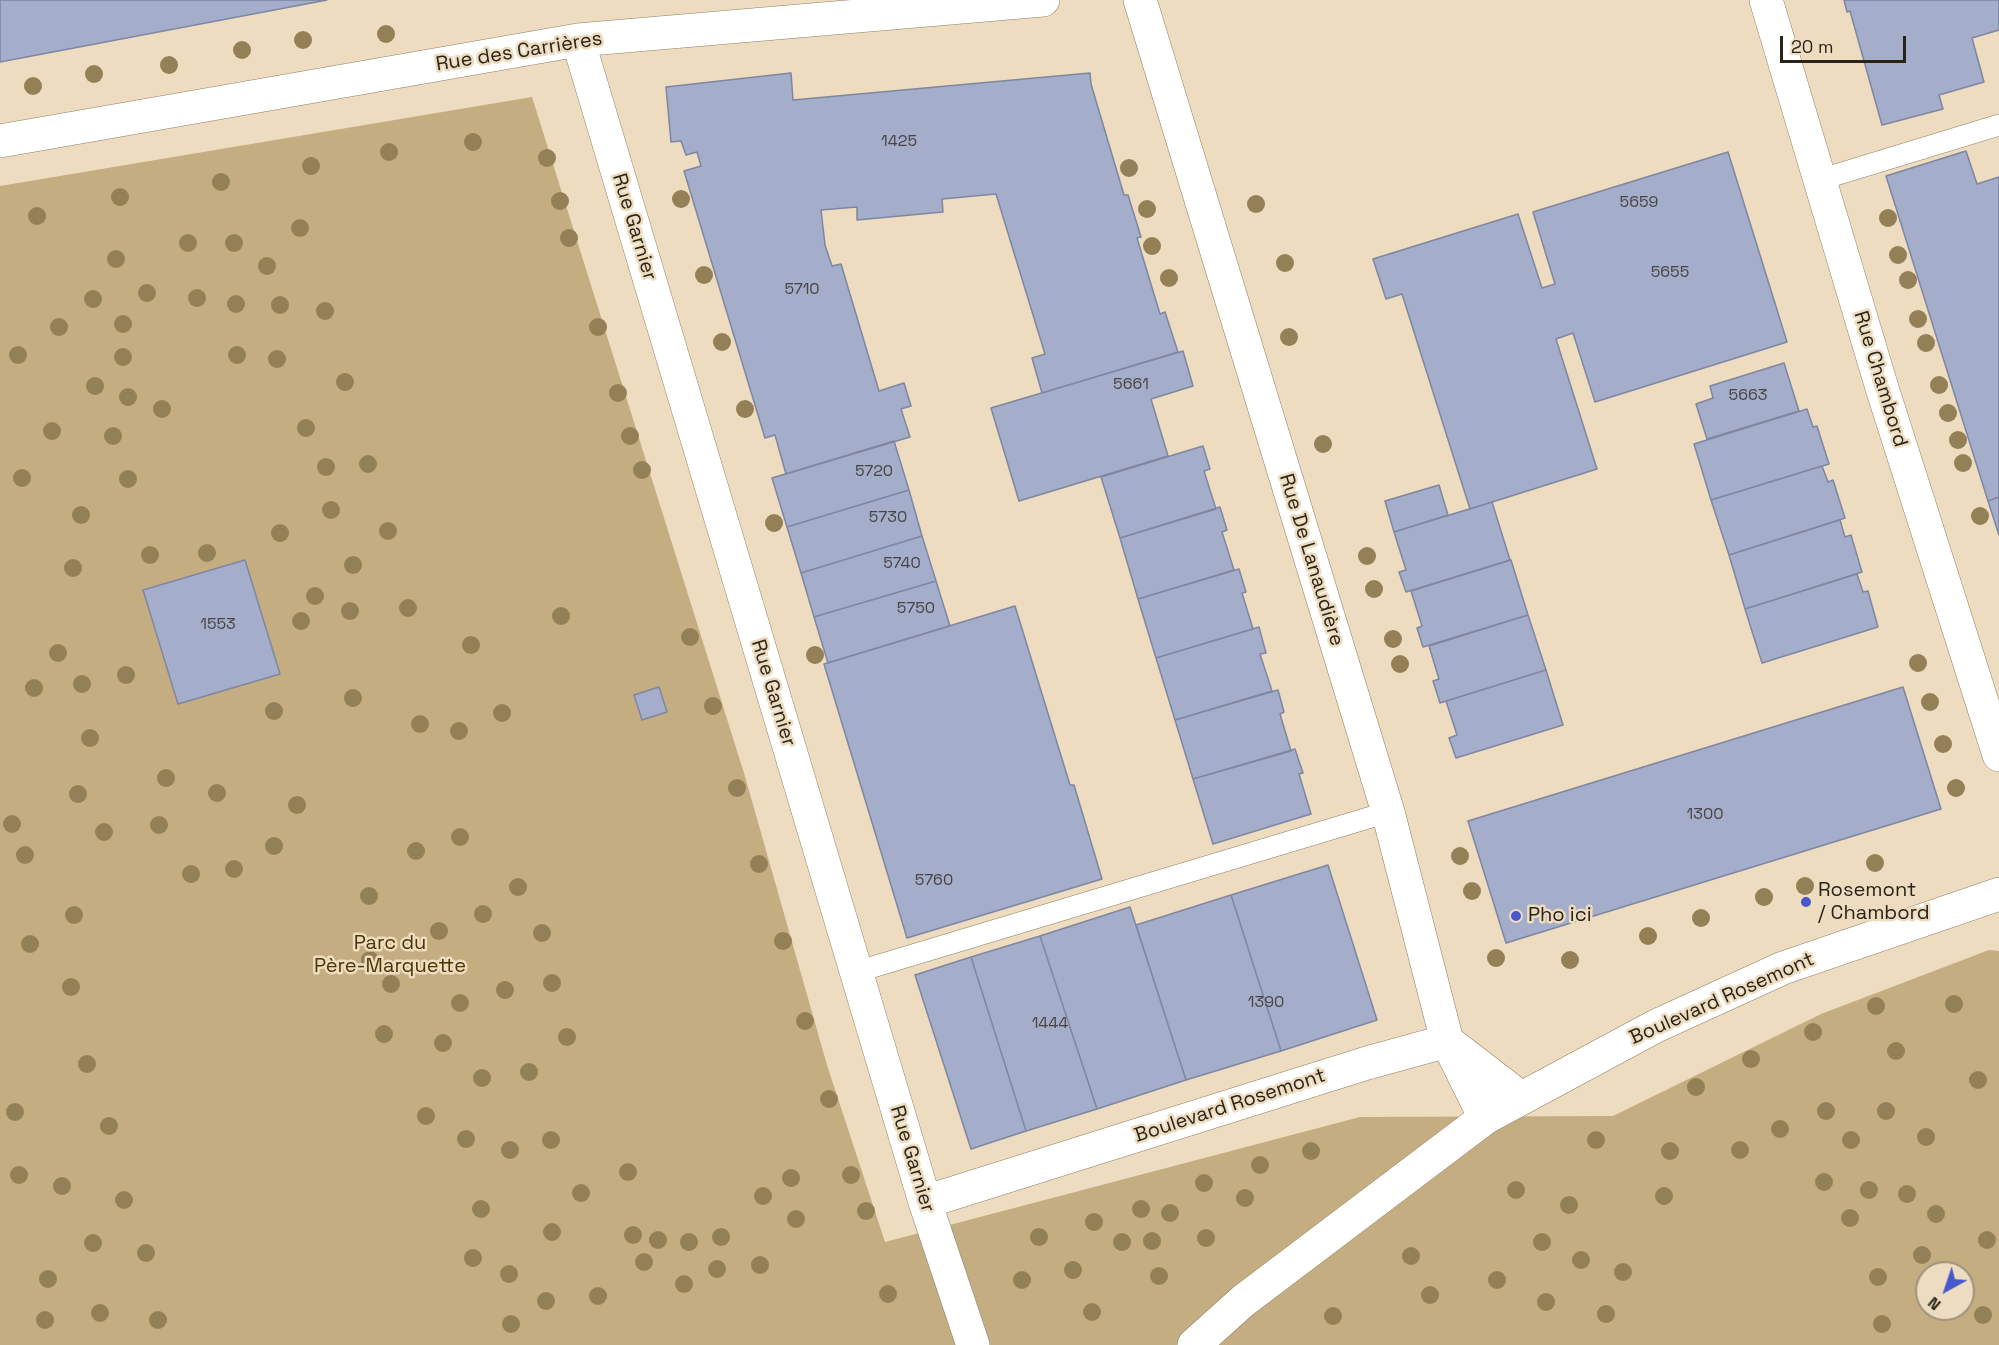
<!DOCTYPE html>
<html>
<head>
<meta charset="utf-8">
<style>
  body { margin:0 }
  #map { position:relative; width:1999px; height:1345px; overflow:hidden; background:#eddcbf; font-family:"Space Grotesk",sans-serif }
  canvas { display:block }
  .north { position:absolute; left:1915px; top:1261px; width:60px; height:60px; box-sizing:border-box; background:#eddcbf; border:2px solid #9f927c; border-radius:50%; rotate:220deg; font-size:16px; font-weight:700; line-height:24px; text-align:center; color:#292318 }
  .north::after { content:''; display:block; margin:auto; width:21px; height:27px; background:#4857cc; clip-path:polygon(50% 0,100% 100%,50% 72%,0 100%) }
  .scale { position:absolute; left:1780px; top:36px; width:126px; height:27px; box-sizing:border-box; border:3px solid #292318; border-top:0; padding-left:8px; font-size:18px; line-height:21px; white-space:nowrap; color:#292318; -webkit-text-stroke:4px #eddcbf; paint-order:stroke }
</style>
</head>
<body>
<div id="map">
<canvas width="1999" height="1345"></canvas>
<div class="north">N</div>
<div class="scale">20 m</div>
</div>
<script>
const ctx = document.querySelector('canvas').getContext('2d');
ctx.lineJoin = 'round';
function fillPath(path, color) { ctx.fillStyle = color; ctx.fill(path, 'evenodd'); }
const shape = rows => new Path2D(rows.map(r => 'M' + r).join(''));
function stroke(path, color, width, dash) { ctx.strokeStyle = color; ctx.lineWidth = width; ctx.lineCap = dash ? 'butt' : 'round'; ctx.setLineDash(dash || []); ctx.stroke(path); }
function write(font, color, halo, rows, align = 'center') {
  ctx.font = font + ' "Space Grotesk",sans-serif'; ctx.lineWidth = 5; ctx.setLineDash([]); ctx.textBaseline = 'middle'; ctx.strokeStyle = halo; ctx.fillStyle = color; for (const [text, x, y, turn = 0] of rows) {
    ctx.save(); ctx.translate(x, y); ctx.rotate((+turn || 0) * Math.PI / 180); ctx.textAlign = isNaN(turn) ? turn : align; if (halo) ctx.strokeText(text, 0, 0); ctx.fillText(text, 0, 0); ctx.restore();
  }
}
fillPath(shape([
  [532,97,744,773,827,1065,885,1242,1360,1117,1613,1116,1821,1014,1989,950,1999,951,1999,1345,0,1345,0,186],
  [1927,1273,1963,1273,1963,1309,1927,1309]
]), '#c5ad82');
const building = shape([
  [0,0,327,0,0,62,0,0],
  [1844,0,1999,0,1999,30,1972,38,1984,82,1939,95,1943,109,1882,125,1850,11,1847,12,1844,0],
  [791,73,793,100,1090,73,1091,84,1124,195,1128,195,1141,237,1137,238,1160,314,1165,312,1178,352,1042,393,1032,358,1045,354,996,194,942,199,943,212,857,220,857,207,821,210,825,245,832,266,841,264,879,391,904,383,911,406,901,409,910,437,786,474,775,435,765,438,684,171,701,166,697,152,686,155,681,141,671,142,666,87,791,73],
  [1966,151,1977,184,1999,177,1999,497,1988,501,1886,176,1966,151],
  [1728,152,1787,342,1595,402,1573,333,1556,339,1597,469,1470,509,1402,294,1386,299,1373,259,1518,214,1542,288,1555,284,1533,212,1728,152],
  [1183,351,1193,386,1151,399,1168,456,1019,501,991,408,1183,351],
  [1784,363,1799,411,1707,439,1696,404,1713,398,1710,386,1784,363],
  [1807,409,1813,427,1817,426,1829,464,1711,500,1694,444,1807,409],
  [894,441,909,490,787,527,772,478,894,441],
  [1203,446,1210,469,1204,471,1216,509,1120,538,1101,477,1203,446],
  [1822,466,1828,482,1833,480,1845,518,1729,555,1711,500,1822,466],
  [1439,485,1448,515,1394,532,1385,501,1439,485],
  [909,490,922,536,801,573,787,527,909,490],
  [1999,497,1999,535,1988,501,1999,497],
  [1492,502,1510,560,1406,592,1399,572,1406,570,1394,532,1492,502],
  [1220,507,1227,530,1222,532,1234,570,1138,599,1120,538,1220,507],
  [1840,520,1845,537,1851,535,1862,572,1745,609,1729,555,1840,520],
  [922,536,936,581,814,617,801,573,922,536],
  [245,560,280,674,178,704,143,590,245,560],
  [1511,560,1528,615,1423,647,1417,628,1422,626,1411,591,1511,560],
  [1239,569,1246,592,1242,593,1253,629,1156,658,1138,599,1239,569],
  [1857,574,1863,592,1868,591,1878,627,1762,663,1745,609,1857,574],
  [936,581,950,626,828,663,814,617,936,581],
  [1015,606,1070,785,1074,785,1102,879,907,938,824,664,1015,606],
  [1528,615,1546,670,1440,703,1433,681,1439,679,1429,646,1528,615],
  [1259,627,1266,653,1260,654,1272,691,1175,720,1156,658,1259,627],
  [1546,670,1563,725,1456,758,1449,738,1457,735,1446,701,1546,670],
  [659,687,667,712,642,720,634,695,659,687],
  [1903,687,1941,809,1506,943,1468,821,1903,687],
  [1278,690,1284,712,1280,714,1291,751,1193,779,1175,720,1278,690],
  [1295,749,1303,773,1299,774,1311,814,1213,844,1193,779,1295,749],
  [1328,865,1377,1020,1281,1051,1231,895,1328,865],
  [1231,895,1281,1051,1186,1080,1136,925,1231,895],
  [1130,907,1186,1080,1097,1109,1040,936,1130,907],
  [1040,936,1097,1109,1026,1131,971,957,1040,936],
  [971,957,1026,1131,971,1149,915,975,971,957]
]);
fillPath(building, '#a4adca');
stroke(building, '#7e86a1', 1.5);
const service = shape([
  [1819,180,1999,125],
  [856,972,1388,812]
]);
const minor = shape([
  [1140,0,1388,812,1447,1041,1485,1118],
  [1766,0,1882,388,1999,755],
  [578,40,925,1202,973,1345],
  [0,141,578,40,1043,0],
  [925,1202,1367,1063,1447,1041,1521,1098]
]);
const secondary = shape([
  [1194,1345,1243,1301,1485,1118,1656,1026,1783,968,1999,894]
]);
stroke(service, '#8e7f64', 22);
stroke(minor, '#8e7f64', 34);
stroke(secondary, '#8e7f64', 34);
stroke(service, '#fff', 21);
stroke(minor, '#fff', 33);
stroke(secondary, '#fff', 33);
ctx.fillStyle = '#948056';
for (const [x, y] of [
  [386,34],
  [303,40],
  [242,50],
  [169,65],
  [94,74],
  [33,86],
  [473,142],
  [389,152],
  [547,158],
  [311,166],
  [1129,168],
  [221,182],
  [120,197],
  [681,199],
  [560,201],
  [1256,204],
  [1147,209],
  [37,216],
  [1888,218],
  [300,228],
  [569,238],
  [188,243],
  [234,243],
  [1152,246],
  [1898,255],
  [116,259],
  [1285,263],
  [267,266],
  [704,275],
  [1169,278],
  [1908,280],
  [147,293],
  [197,298],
  [93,299],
  [236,304],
  [280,305],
  [325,311],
  [1918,319],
  [123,324],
  [59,327],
  [598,327],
  [1289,337],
  [722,342],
  [1926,343],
  [18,355],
  [237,355],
  [123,357],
  [277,359],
  [345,382],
  [1939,385],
  [95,386],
  [618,393],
  [128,397],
  [162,409],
  [745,409],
  [1948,413],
  [306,428],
  [52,431],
  [113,436],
  [630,436],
  [1958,440],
  [1323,444],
  [1963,463],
  [368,464],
  [326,467],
  [642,470],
  [22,478],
  [128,479],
  [331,510],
  [81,515],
  [1980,516],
  [774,523],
  [388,531],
  [280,533],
  [207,553],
  [150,555],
  [1367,556],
  [353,565],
  [73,568],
  [1374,589],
  [315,596],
  [408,608],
  [350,611],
  [561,616],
  [301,621],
  [690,637],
  [1393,639],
  [471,645],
  [58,653],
  [815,655],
  [1918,663],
  [1400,664],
  [126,675],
  [82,684],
  [34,688],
  [353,698],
  [1930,702],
  [713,706],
  [274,711],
  [502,713],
  [420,724],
  [459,731],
  [90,738],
  [1943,744],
  [166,778],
  [737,788],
  [1956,788],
  [217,793],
  [78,794],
  [297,805],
  [12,824],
  [159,825],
  [104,832],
  [460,837],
  [274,846],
  [416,851],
  [25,855],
  [1460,856],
  [1875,863],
  [759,864],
  [234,869],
  [191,874],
  [1805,886],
  [518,887],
  [1472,891],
  [369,896],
  [1764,897],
  [483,914],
  [74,915],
  [1701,918],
  [439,931],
  [542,933],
  [1648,936],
  [783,941],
  [30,944],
  [1496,958],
  [370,960],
  [1570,960],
  [552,983],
  [391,984],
  [71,987],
  [505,990],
  [460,1003],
  [1954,1004],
  [1876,1006],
  [805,1021],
  [1813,1032],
  [384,1034],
  [567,1037],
  [443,1043],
  [1896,1051],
  [1751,1059],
  [87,1064],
  [529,1072],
  [482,1078],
  [1978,1080],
  [1696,1087],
  [829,1099],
  [1826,1111],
  [1886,1111],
  [15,1112],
  [426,1116],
  [109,1126],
  [1780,1129],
  [1926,1137],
  [466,1139],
  [551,1140],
  [1596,1140],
  [1851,1140],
  [510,1150],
  [1740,1150],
  [1311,1151],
  [1670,1151],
  [1260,1165],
  [628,1172],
  [19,1175],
  [851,1175],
  [791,1178],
  [1824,1182],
  [1204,1183],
  [62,1186],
  [1516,1190],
  [1869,1190],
  [581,1193],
  [1907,1194],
  [763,1196],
  [1664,1196],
  [1245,1198],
  [124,1200],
  [1569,1205],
  [481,1209],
  [1141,1209],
  [866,1211],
  [1170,1213],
  [1936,1214],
  [1850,1218],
  [796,1219],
  [1094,1222],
  [552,1232],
  [633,1235],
  [721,1237],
  [1039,1237],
  [1206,1238],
  [658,1240],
  [1987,1240],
  [1152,1241],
  [689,1242],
  [1122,1242],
  [1542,1242],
  [93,1243],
  [146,1253],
  [1922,1255],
  [1411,1256],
  [473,1258],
  [1581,1260],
  [644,1262],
  [760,1265],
  [717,1269],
  [1073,1270],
  [1623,1272],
  [509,1274],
  [1159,1276],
  [1878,1277],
  [48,1279],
  [1022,1280],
  [1497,1280],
  [684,1284],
  [888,1294],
  [1430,1295],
  [598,1296],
  [546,1301],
  [1546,1302],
  [1092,1312],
  [100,1313],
  [1606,1314],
  [1983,1315],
  [1333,1316],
  [45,1320],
  [158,1320],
  [511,1324],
  [1882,1324]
]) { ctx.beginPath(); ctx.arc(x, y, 9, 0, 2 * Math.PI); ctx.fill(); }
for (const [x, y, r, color] of [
  [1806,902,6,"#4857cc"],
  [1516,916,6,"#4857cc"]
]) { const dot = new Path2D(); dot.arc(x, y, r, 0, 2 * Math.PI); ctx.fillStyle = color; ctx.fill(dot); stroke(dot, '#eddcbf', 2); }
write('16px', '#484644', null, [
  ["1425",899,142],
  ["5659",1639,203],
  ["5655",1670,273],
  ["5710",802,290],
  ["5661",1131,385],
  ["5663",1748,396],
  ["5720",874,472],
  ["5730",888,518],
  ["5740",902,564],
  ["5750",916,609],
  ["1553",218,625],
  ["1300",1705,815],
  ["5760",934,881],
  ["1390",1266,1003],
  ["1444",1050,1024]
]);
write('20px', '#292318', '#eddcbf', [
  ["Rue des Carrières",519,52,-9],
  ["Rue Garnier",634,227,73],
  ["Rue Chambord",1880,379,73],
  ["Rue De Lanaudière",1311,560,73],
  ["Rue Garnier",773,693,73],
  ["Boulevard Rosemont",1722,999,-24],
  ["Boulevard Rosemont",1230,1106,-18],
  ["Rue Garnier",912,1159,73]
]);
write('20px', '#292318', '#eddcbf', [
  ["Rosemont",1818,891],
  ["/ Chambord",1818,914],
  ["Pho ici",1528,916]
], 'left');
write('20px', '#4c3500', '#eddcbf', [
  ["Parc du",390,944],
  ["Père-Marquette",390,967]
]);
</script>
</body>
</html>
